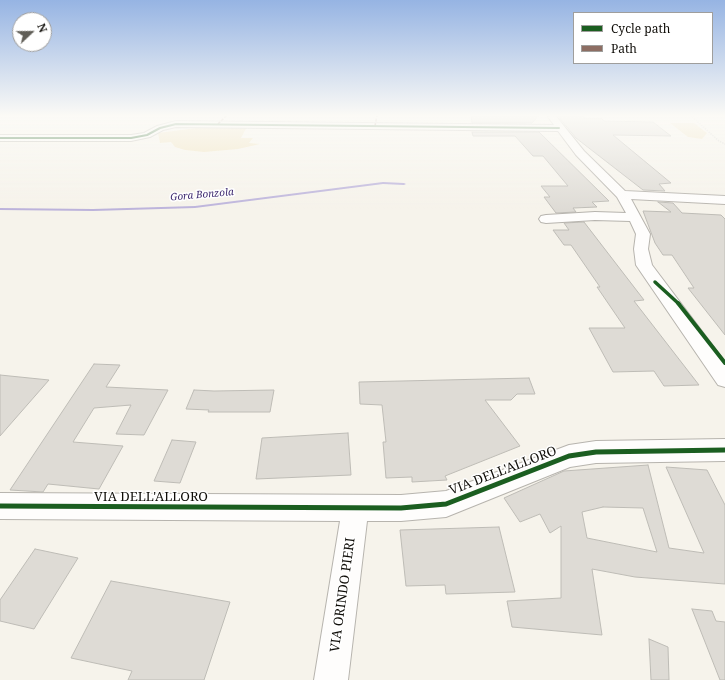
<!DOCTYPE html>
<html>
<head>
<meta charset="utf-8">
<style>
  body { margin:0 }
  #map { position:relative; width:725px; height:680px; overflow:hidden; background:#f6f3eb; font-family:"Noto Serif",serif }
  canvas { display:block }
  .legend { position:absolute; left:573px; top:12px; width:140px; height:52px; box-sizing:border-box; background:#fff; border:1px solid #9f9e9c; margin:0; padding:5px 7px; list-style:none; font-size:12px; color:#0f0d08 }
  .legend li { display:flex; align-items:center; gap:8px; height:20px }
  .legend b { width:20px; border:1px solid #9f9e9c }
  .north { position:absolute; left:12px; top:12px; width:40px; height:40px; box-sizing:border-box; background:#fff; border:1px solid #9f9e9c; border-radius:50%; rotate:68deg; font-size:11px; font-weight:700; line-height:16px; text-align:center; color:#0f0d08 }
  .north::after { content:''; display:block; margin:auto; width:14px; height:18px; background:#605e57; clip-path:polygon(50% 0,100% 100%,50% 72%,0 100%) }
</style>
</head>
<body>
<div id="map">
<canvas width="725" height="680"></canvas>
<ul class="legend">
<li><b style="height:5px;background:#1b5e20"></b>Cycle path</li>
<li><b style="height:5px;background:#8d6e63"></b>Path</li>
</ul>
<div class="north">N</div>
</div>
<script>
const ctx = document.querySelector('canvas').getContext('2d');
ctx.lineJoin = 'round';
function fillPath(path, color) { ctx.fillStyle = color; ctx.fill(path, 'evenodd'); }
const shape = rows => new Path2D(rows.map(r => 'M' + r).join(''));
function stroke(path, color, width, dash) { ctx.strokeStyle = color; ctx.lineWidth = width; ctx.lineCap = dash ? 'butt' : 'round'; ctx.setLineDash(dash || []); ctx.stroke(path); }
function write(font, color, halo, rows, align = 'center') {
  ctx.font = font + ' "Noto Serif",serif'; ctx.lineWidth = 3; ctx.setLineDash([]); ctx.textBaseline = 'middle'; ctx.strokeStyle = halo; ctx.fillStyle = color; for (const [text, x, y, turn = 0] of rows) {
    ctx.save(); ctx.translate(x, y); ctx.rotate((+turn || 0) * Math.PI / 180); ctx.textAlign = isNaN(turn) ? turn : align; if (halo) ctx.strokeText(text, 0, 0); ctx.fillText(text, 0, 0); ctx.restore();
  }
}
fillPath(shape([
  [670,123,694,123,707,133,702,139,688,137],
  [203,127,247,127,241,138,253,138,249,143,260,144,238,149,204,152,185,150,175,147,171,142,160,143,158,133]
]), '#f0e2bc');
fillPath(shape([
  [383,182,404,183,406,184,404,185,383,184,195,208,93,211,0,210,0,208,93,209,195,206,383,182]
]), '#bcb3db');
const building = shape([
  [471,115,539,115,532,123,472,123,471,115],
  [557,115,582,115,584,118,601,118,604,121,653,122,671,136,613,135,671,183,659,184,665,191,643,190,576,138,557,115],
  [472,132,539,132,609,201,592,202,597,207,573,208,576,212,556,213,544,197,550,197,541,186,568,186,543,156,533,156,515,136,473,136,472,132],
  [658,202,673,203,682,213,721,215,725,219,725,335,688,288,694,288,672,255,663,255,655,243,643,211,671,212,658,202],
  [584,222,644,300,634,301,699,385,664,386,654,371,613,372,589,328,625,328,597,287,600,287,571,245,564,245,553,230,569,230,564,223,584,222],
  [94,364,120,365,106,387,168,390,144,435,116,434,131,405,94,408,73,442,123,446,99,489,48,484,43,492,10,490,94,364],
  [0,375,49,380,0,436,0,375],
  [529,378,535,394,517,394,511,400,485,400,520,446,445,476,447,480,412,482,412,477,386,478,383,442,386,442,382,405,360,404,359,382,529,378],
  [194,390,214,391,274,390,270,412,208,412,209,410,186,409,194,390],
  [348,433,351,475,256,479,262,438,348,433],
  [172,440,196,442,180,483,154,481,172,440],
  [648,465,669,548,704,553,666,467,707,470,725,505,725,584,635,577,592,569,602,635,512,627,507,601,561,598,561,526,550,533,540,514,520,522,504,498,564,471,648,465],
  [603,507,643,508,657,552,587,538,582,512,603,507],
  [499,527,515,592,446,594,445,585,406,586,400,530,499,527],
  [35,549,78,558,34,629,0,621,0,600,35,549],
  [111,581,230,602,204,680,128,680,132,671,71,658,111,581],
  [692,609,712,611,716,621,725,622,725,680,720,680,692,609],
  [649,639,668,647,669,680,651,680,649,639]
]);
fillPath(building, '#dedbd5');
stroke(building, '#bebcb6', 1);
const street = shape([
  [550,115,555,115,584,151,625,191,725,196,725,204,631,199,650,234,648,249,652,265,725,362,725,387,718,385,636,265,634,249,636,234,630,221,595,220,546,223,541,222,539,219,541,216,546,215,595,212,626,213,617,197,576,155,558,131,176,127,163,130,150,137,131,141,0,141,0,135,131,135,144,133,157,126,176,121,554,125,548,117,550,115],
  [725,439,725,461,596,463,570,467,446,517,401,521,367,521,348,680,314,680,340,521,0,519,0,493,401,495,446,491,569,445,596,441,725,439]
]);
stroke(street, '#b7b4ae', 2);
stroke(shape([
  [690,115,719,141,725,144]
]), '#d7d6d3', 1.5, [1.5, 1]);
fillPath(street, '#fefdfc');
stroke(shape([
  [218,124,227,115],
  [375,126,377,115]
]), '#8d6e63', 1.5, [3, 1.5]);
stroke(shape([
  [0,138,131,138,147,135,160,128,176,124,559,128]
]), '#1b5e20', 2);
stroke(shape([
  [655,282,679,304]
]), '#1b5e20', 3.5);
stroke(shape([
  [678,303,725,363]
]), '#1b5e20', 4);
stroke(shape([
  [0,506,401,508,446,504,569,456,596,452,725,450]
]), '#1b5e20', 5);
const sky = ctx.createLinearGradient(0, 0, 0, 210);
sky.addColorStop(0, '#96b4e3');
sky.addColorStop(0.55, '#fbfaf6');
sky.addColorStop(1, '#fbfaf600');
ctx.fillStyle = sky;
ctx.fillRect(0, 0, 725, 210);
write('italic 10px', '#3e2a70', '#fff', [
  ["Gora Bonzola",202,195,-5]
]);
write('13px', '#0f0d08', '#fff', [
  ["VIA DELL'ALLORO",503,471,-21],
  ["VIA DELL'ALLORO",151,497],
  ["VIA ORINDO PIERI",343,595,-82]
]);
</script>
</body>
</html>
